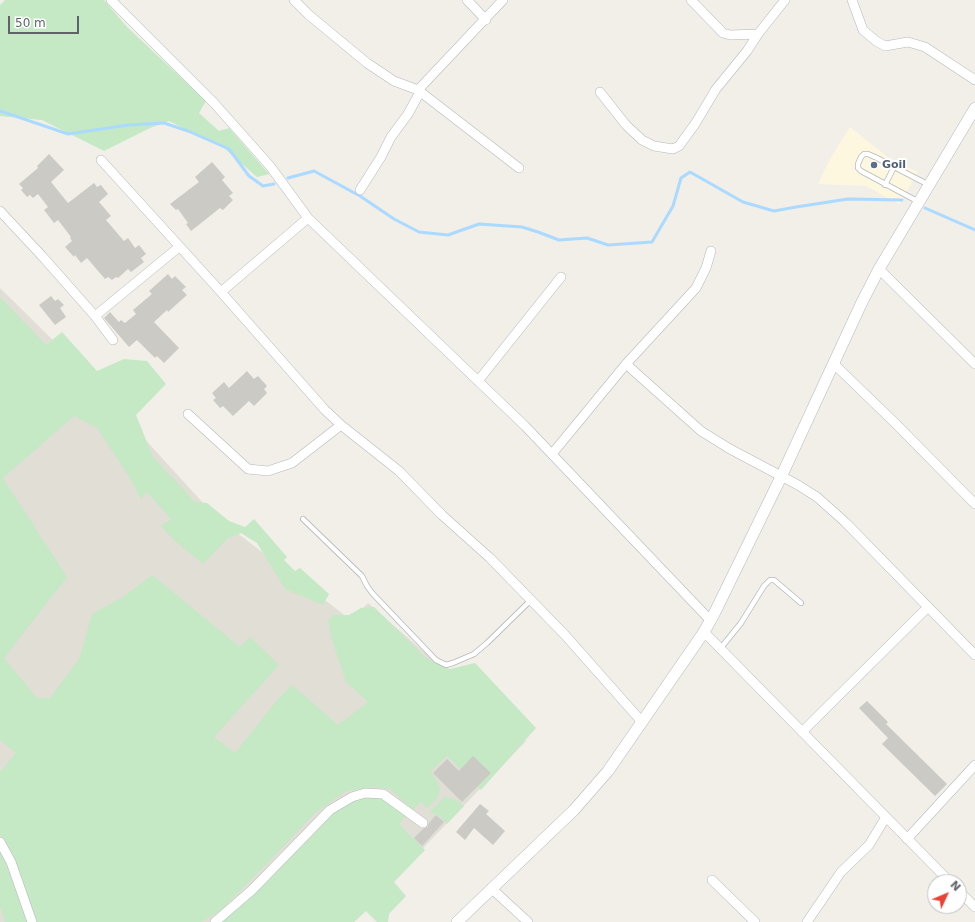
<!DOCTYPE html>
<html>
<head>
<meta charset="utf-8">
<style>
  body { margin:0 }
  #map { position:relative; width:975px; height:922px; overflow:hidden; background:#f1efe8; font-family:"DejaVu Sans",sans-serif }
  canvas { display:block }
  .north { position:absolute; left:927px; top:874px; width:40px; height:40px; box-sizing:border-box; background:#fff; border:1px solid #bfc1c3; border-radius:50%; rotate:46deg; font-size:11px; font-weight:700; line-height:16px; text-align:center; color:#5f6368 }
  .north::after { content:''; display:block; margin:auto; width:14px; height:18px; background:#ea4335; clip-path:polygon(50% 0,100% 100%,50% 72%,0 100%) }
  .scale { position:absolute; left:8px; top:16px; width:71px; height:18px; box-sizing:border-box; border:2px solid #5f6368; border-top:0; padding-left:5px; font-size:12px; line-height:14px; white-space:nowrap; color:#5f6368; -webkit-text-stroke:3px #fff; paint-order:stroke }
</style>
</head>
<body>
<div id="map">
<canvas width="975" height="922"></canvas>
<div class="north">N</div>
<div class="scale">50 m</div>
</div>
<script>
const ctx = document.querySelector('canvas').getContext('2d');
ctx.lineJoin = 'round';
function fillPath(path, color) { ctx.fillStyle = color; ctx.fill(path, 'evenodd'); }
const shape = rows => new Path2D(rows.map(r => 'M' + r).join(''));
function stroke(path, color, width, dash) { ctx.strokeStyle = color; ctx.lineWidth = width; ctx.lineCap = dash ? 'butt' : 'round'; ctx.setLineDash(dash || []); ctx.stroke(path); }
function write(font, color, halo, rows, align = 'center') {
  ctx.font = font + ' "DejaVu Sans",sans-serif'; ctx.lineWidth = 4; ctx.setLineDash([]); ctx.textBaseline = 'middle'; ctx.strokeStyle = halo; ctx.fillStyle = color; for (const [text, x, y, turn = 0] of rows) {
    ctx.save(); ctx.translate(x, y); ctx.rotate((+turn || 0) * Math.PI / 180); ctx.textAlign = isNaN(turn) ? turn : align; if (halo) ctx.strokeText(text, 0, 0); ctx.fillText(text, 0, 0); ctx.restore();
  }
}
fillPath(shape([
  [850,127,890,159,918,172,899,204,866,186,818,184,829,161]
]), '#fef7e0');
fillPath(shape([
  [0,288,66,353,215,516,351,620,368,603,526,741,352,922,0,922]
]), '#e1ded6');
fillPath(shape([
  [5,0,104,0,127,27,206,101,199,113,219,131,229,128,269,174,257,177,224,148,169,121,150,128,104,151,42,120,0,116,0,5],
  [0,297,46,345,62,332,97,371,124,359,147,361,166,384,136,415,153,457,195,502,207,503,229,521,245,527,254,519,287,557,284,560,295,571,300,568,329,594,323,605,285,589,257,543,241,533,227,539,203,564,175,541,161,526,171,519,147,492,141,499,128,475,97,428,74,416,3,478,67,577,4,658,37,698,50,698,79,659,92,614,123,597,152,575,240,647,250,637,279,665,214,737,235,753,278,699,292,685,338,725,368,702,346,682,331,637,328,620,333,615,349,615,361,608,374,607,426,658,450,669,475,663,536,728,481,790,447,756,431,771,437,781,440,789,437,799,427,808,421,802,413,810,390,789,374,787,346,791,315,813,260,871,221,910,202,922,37,922,25,891,4,841,0,834,0,772,16,753,0,740],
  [365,796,384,798,406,815,399,824,425,850,394,882,406,896,389,914,388,922,377,922,366,911,354,922,218,922,331,813,349,801],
  [444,797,455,799,464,806,447,824,436,813,434,815,430,811],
  [0,851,19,897,28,922,5,922,0,907]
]), '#c5e8c5');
stroke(shape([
  [0,111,68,134,128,125,164,123,188,131,229,149,249,176,263,186,274,184],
  [288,178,314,171,360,196,394,219,419,232,448,235,479,224,522,227,538,232,559,240,587,238,608,245,652,242,673,206,681,178,690,172,743,202,774,211,796,207,848,199,902,200],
  [925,208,975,230]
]), '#aadaff', 3);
fillPath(shape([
  [49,154,64,170,51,182,68,203,94,183,97,187,101,185,108,194,99,202,111,216,106,220,124,241,128,238,135,248,139,245,146,254,141,258,144,262,131,272,128,269,118,278,116,277,112,280,108,277,105,279,87,258,81,263,75,255,74,257,65,247,72,241,70,238,71,237,58,220,54,223,44,210,48,207,38,194,33,198,30,195,27,197,21,190,23,188,19,184,38,168,37,166],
  [212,162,225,177,222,180,233,193,229,196,233,200,223,210,220,208,191,231,186,224,188,223,178,209,176,210,170,204,199,182,195,177],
  [168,274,172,279,175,276,186,287,182,290,187,295,168,312,167,310,154,322,179,348,164,363,157,356,155,358,137,340,129,347,104,318,110,312,119,322,121,320,125,323,136,314,133,310,152,294,149,291],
  [51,296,55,301,58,299,64,305,60,308,66,317,55,325,39,305],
  [247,371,254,379,258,376,267,386,264,389,267,393,254,406,249,401,233,416,223,406,220,408,213,400,216,398,212,393,224,382,229,388],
  [867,701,888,722,886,724,947,784,935,796,882,744,888,738,859,708],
  [473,756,491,773,462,802,433,773,447,759,459,771],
  [480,804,489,811,486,814,505,831,493,845,474,828,465,840,456,832],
  [436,815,444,822,422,846,414,838,423,829,428,827,429,823]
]), '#cccac5');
const service = shape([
  [885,185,894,167],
  [919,202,861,171,858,168,858,164,861,157,864,154,868,154,877,158,929,185],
  [303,519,362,576,367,586,373,594,436,660,446,665,453,663,474,654,487,643,531,600],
  [720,649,741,623,764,586,770,580,774,580,801,603]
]);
const minor = shape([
  [111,0,214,103,270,166,308,218,525,426,711,621],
  [294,0,309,15,367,63,394,81,418,90,519,168],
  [467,0,486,20],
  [691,0,723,33,730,35,758,34],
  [852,0,863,30,876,41,885,46,908,42,925,47,975,80],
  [418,90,503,0],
  [600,92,626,125,642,140,654,146,673,149,679,146,695,124,716,89,747,51,758,34,785,0],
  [101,160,221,292,325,410,341,425,399,471,442,515,490,558,565,635,642,722],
  [360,190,381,157,391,137,408,114,420,92],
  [0,211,42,256,95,316,113,340],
  [879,269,975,364],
  [221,292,308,218],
  [95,316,179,247],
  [626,364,701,431,730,449,798,485,817,497,845,522,975,655],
  [834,364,895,423,975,504],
  [478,381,561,277],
  [188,414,248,469,268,471,292,463,341,425],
  [552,454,626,364,696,288,706,268,711,251],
  [704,632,950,882],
  [802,732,928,607],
  [907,839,975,765],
  [0,842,11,862,32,922],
  [712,880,755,922],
  [491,888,528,922],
  [959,891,975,907],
  [215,922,252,890,330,810,352,797,365,793,383,794,423,823],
  [807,922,841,872,869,845,886,817]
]);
const tertiary = shape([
  [457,922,574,810,608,771,704,632,715,612,781,477,862,302,879,269,975,108]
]);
stroke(service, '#b5b8bc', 6);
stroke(minor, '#b5b8bc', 10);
stroke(tertiary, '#b5b8bc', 12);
stroke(service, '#fff', 4.5);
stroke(minor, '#fff', 9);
stroke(tertiary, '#fff', 11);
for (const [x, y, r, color] of [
  [874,165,4,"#5c6f8a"]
]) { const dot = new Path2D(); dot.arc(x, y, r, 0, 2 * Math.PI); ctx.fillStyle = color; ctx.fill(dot); stroke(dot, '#fff', 1.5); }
write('bold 11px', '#4e5e75', '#fff', [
  ["Goil",882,165]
], 'left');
</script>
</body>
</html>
